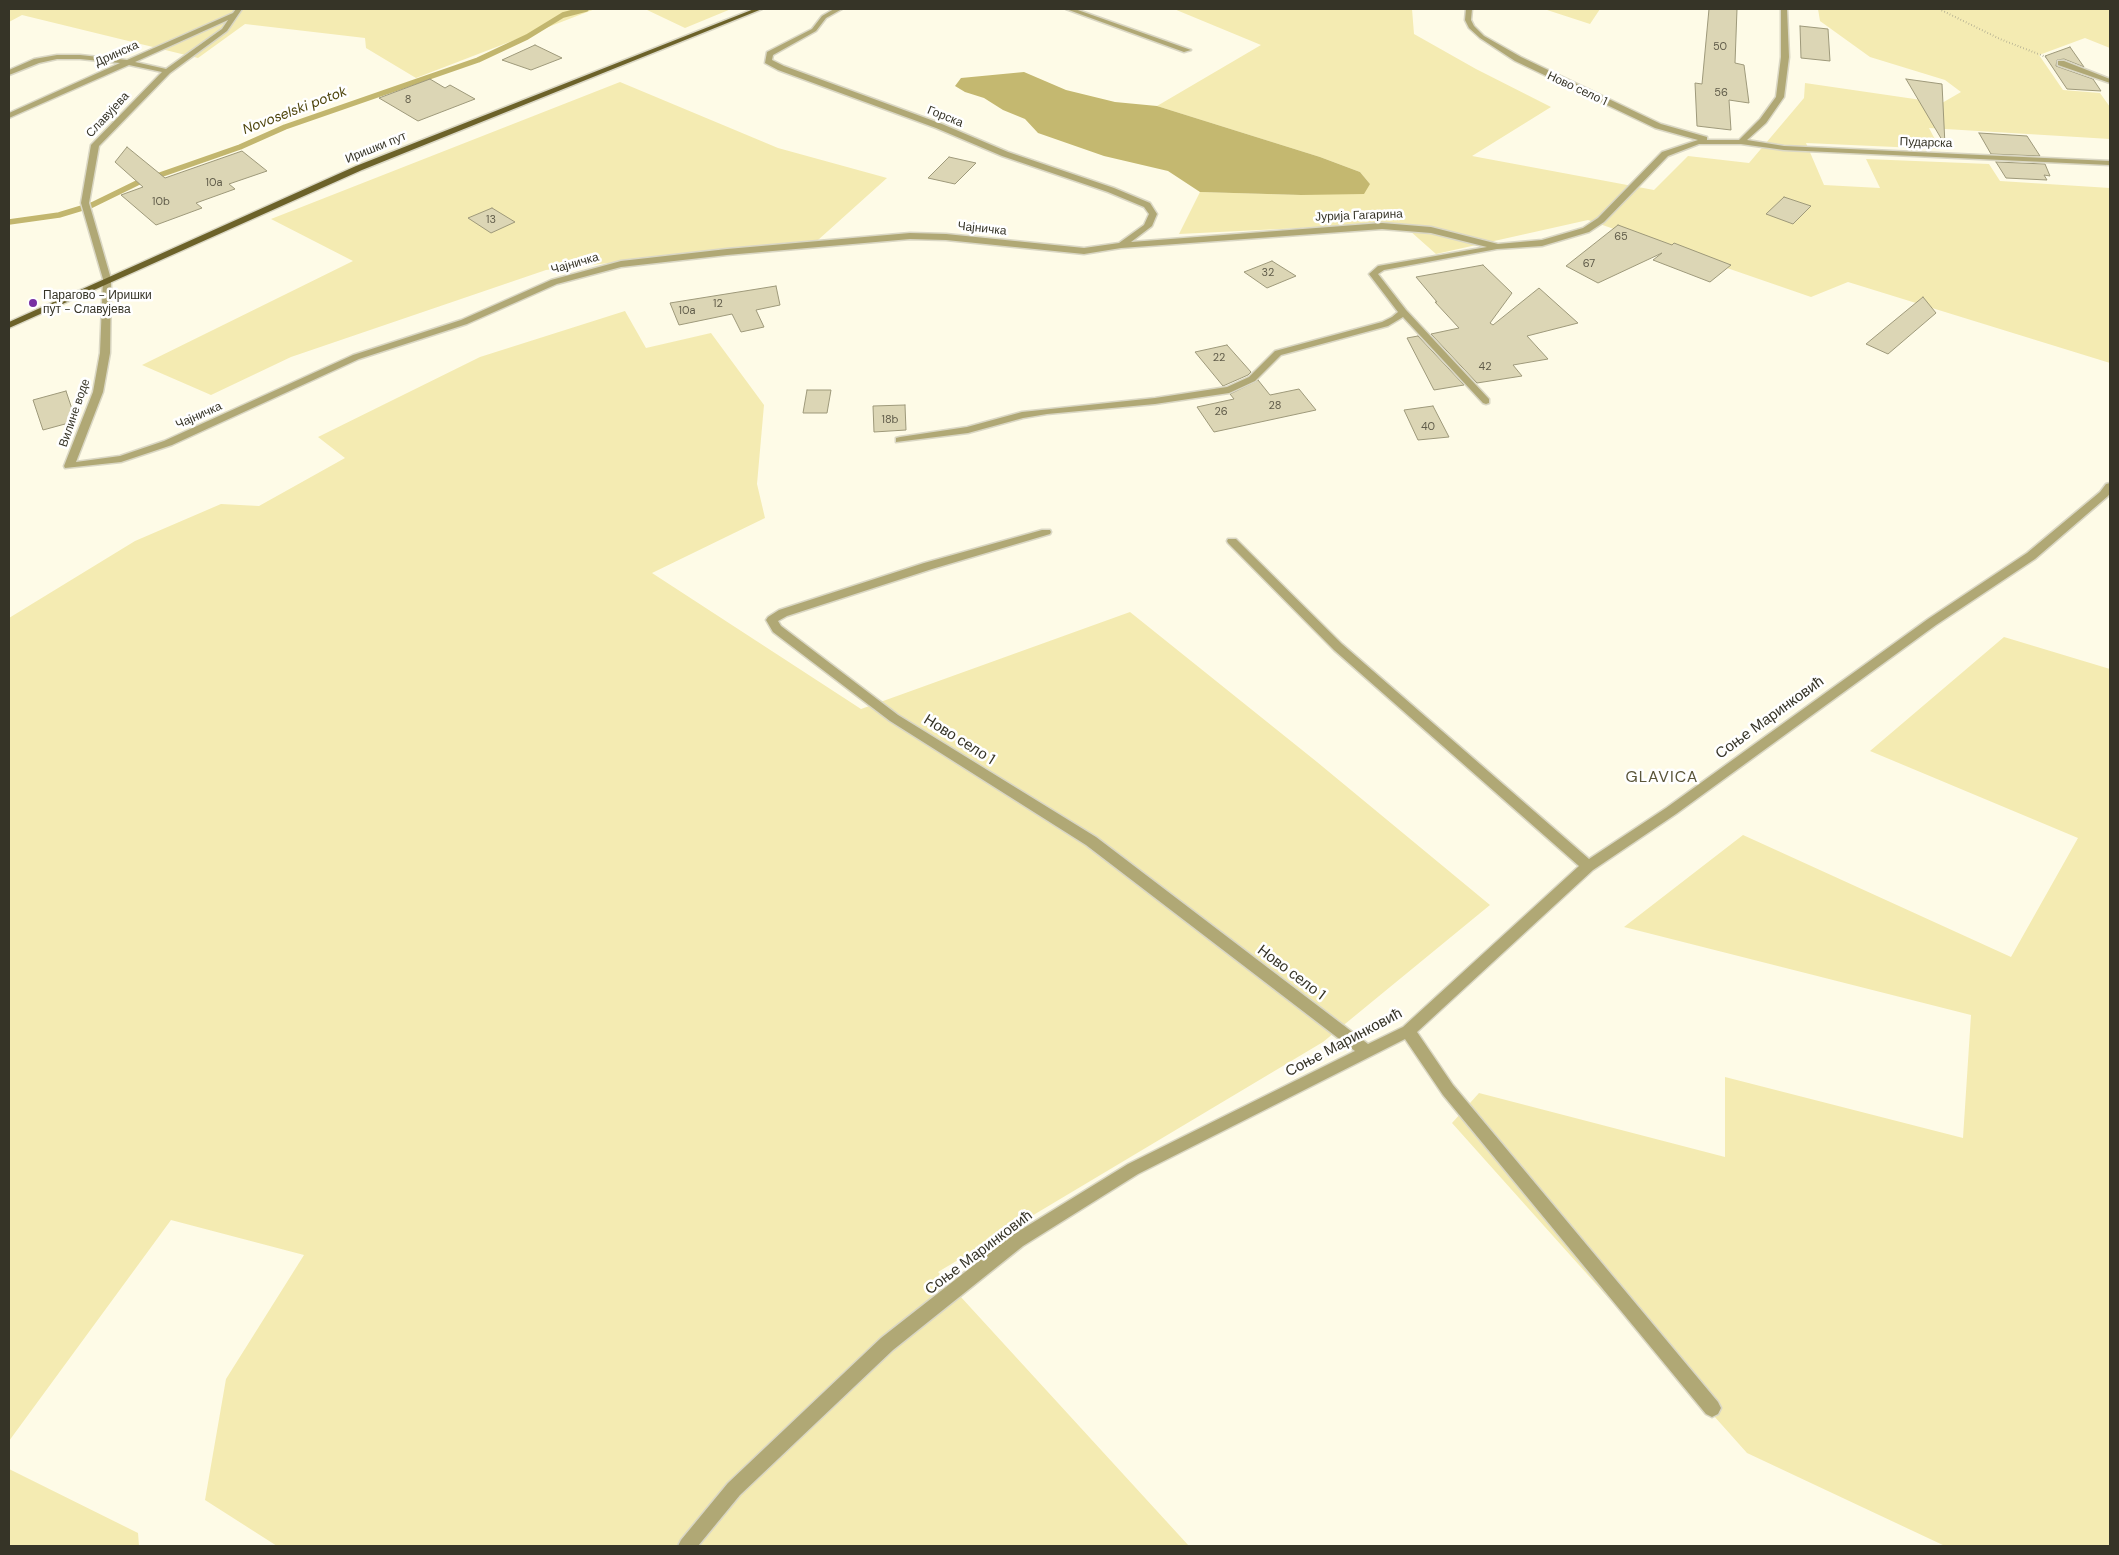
<!DOCTYPE html>
<html>
<head>
<meta charset="utf-8">
<style>
  body { margin:0 }
  #map { position:relative; width:2119px; height:1555px; overflow:hidden; background:#fefbe7; font-family:"DM Sans",sans-serif }
  canvas { display:block }
  .frame { position:absolute; inset:0; border:10px solid #363427; pointer-events:none }
</style>
</head>
<body>
<div id="map">
<canvas width="2119" height="1555"></canvas>
<div class="frame"></div>
</div>
<script>
const ctx = document.querySelector('canvas').getContext('2d');
ctx.lineJoin = 'round';
function fillPath(path, color) { ctx.fillStyle = color; ctx.fill(path, 'evenodd'); }
const shape = rows => new Path2D(rows.map(r => 'M' + r).join(''));
function stroke(path, color, width, dash) { ctx.strokeStyle = color; ctx.lineWidth = width; ctx.lineCap = dash ? 'butt' : 'round'; ctx.setLineDash(dash || []); ctx.stroke(path); }
function write(font, color, halo, rows, align = 'center') {
  ctx.font = font + ' "DM Sans",sans-serif'; ctx.lineWidth = 5; ctx.setLineDash([]); ctx.textBaseline = 'middle'; ctx.strokeStyle = halo; ctx.fillStyle = color; for (const [text, x, y, turn = 0] of rows) {
    ctx.save(); ctx.translate(x, y); ctx.rotate((+turn || 0) * Math.PI / 180); ctx.textAlign = isNaN(turn) ? turn : align; if (halo) ctx.strokeText(text, 0, 0); ctx.fillText(text, 0, 0); ctx.restore();
  }
}
fillPath(shape([
  [9,9,595,9,416,78,366,48,365,38,245,24,198,58,22,15,9,22],
  [645,9,731,9,685,28],
  [1174,9,1412,9,1414,34,1476,69,1551,107,1472,156,1654,190,1688,156,1749,163,1804,98,1805,83,1942,103,1961,92,1945,80,1870,57,1820,21,1818,9,2110,9,2110,48,2085,38,2039,55,2063,90,2100,93,2110,107,2110,139,1929,128,1940,149,1806,143,1824,185,1880,188,1866,159,1989,164,2000,181,2110,188,2110,363,1848,282,1811,297,1588,220,1436,254,1401,223,1179,234,1200,192,1301,195,1370,184,1360,172,1320,157,1157,106,1261,45],
  [1544,9,1600,9,1590,24],
  [620,82,778,148,887,178,818,240,546,270,291,357,211,395,142,365,353,261,271,219],
  [625,311,646,348,711,333,764,405,757,484,765,518,652,573,861,709,1130,612,1317,762,1490,905,1323,1042,938,1272,1189,1546,277,1546,205,1500,226,1379,304,1255,171,1220,9,1441,9,618,135,541,221,504,259,506,345,458,318,437,480,357],
  [2004,637,2110,669,2110,1546,1945,1546,1747,1453,1452,1123,1479,1093,1725,1157,1725,1077,1963,1138,1971,1015,1624,927,1743,835,2011,957,2078,838,1870,751],
  [9,1469,138,1533,139,1546,9,1546]
]), '#f4ebb2');
fillPath(shape([
  [1024,72,1066,90,1115,102,1157,106,1320,157,1360,172,1370,184,1364,194,1301,195,1200,192,1168,171,1104,156,1038,133,1025,119,1003,110,984,98,965,92,955,86,961,78]
]), '#c4b870');
stroke(shape([
  [9,222,59,215,92,205,137,183,240,147,285,127,478,60,527,37,563,15,586,9]
]), '#c2b66e', 5.5);
const building = shape([
  [1709,9,1737,9,1735,63,1744,65,1749,103,1729,100,1731,130,1697,126,1695,83,1702,84,1709,9],
  [1800,26,1828,29,1830,61,1801,58,1800,26],
  [535,45,562,58,531,70,502,60,535,45],
  [2070,47,2084,67,2064,59,2057,60,2056,66,2093,79,2101,91,2067,89,2045,56,2070,47],
  [430,79,445,88,450,85,475,99,418,121,379,98,430,79],
  [1906,79,1942,84,1945,145,1906,79],
  [1979,133,2027,136,2040,156,1991,154,1979,133],
  [127,147,165,178,242,151,267,171,229,184,235,189,196,203,202,208,156,225,121,195,143,187,115,162,127,147],
  [949,157,976,163,955,184,928,178,949,157],
  [1996,162,2045,164,2050,176,2044,175,2047,180,2006,178,1996,162],
  [1784,197,1811,206,1793,224,1766,214,1784,197],
  [492,208,515,222,491,233,468,218,492,208],
  [1618,225,1672,245,1674,243,1731,265,1710,282,1653,260,1662,253,1598,283,1566,266,1618,225],
  [1272,261,1296,276,1267,288,1244,272,1272,261],
  [1483,265,1512,293,1490,323,1493,325,1539,288,1578,323,1527,336,1548,359,1513,365,1522,376,1477,383,1431,334,1459,328,1435,302,1437,302,1416,277,1483,265],
  [776,286,780,305,756,310,764,327,741,332,732,314,679,325,670,303,776,286],
  [1923,297,1936,313,1888,354,1866,344,1923,297],
  [1418,336,1464,385,1434,390,1407,338,1418,336],
  [1227,345,1251,372,1248,375,1223,386,1195,352,1227,345],
  [1258,380,1270,395,1299,389,1316,410,1214,432,1197,407,1234,399,1230,394,1258,380],
  [807,390,831,390,827,413,803,413,807,390],
  [66,391,76,421,43,430,33,400,66,391],
  [905,405,906,430,874,432,873,406,905,405],
  [1433,406,1449,437,1418,440,1404,410,1433,406]
]);
fillPath(building, '#dcd6b5');
stroke(building, '#9e997a', 1);
const minor = shape([
  [236,9,242,9,227,31,170,73,99,146,89,203,111,279,110,353,103,392,76,462,120,456,164,441,353,355,461,320,551,280,621,261,727,249,910,233,946,234,1084,248,1119,243,1144,225,1149,214,1144,207,1108,192,1002,156,936,128,778,70,765,63,767,52,812,29,822,16,834,9,842,9,826,18,816,31,773,55,772,60,784,66,942,124,1008,152,1114,188,1150,203,1157,214,1152,226,1131,242,1382,223,1431,227,1498,244,1542,240,1583,228,1598,218,1662,152,1698,140,1655,128,1515,61,1480,38,1469,28,1465,20,1466,9,1472,9,1471,20,1474,26,1484,36,1521,57,1661,124,1707,137,1707,140,1739,140,1760,119,1776,97,1781,57,1781,9,1787,9,1789,57,1784,97,1766,123,1747,140,1784,146,2110,161,2110,165,1784,150,1741,144,1699,144,1668,156,1604,222,1589,232,1542,246,1497,249,1384,270,1378,274,1406,310,1489,399,1489,403,1486,404,1483,403,1403,317,1388,326,1281,355,1255,381,1229,393,1155,404,1047,414,1023,418,968,433,896,442,896,438,900,437,967,427,1022,412,1155,398,1227,387,1249,377,1275,351,1382,322,1392,317,1398,312,1369,274,1378,266,1487,247,1431,233,1382,229,1121,248,1084,254,946,240,910,239,727,255,621,267,557,284,467,324,359,359,172,445,121,462,65,468,64,466,93,392,100,353,103,279,81,203,91,145,162,72,129,65,9,118,9,113,120,63,80,59,57,59,39,63,9,75,9,70,34,59,57,55,80,55,127,60,233,13,236,9],
  [228,20,222,29,166,69,135,62,228,20],
  [1066,9,1075,9,1191,50,1184,52,1066,9],
  [2058,61,2064,61,2110,79,2110,83,2058,65,2058,61],
  [2110,483,2110,493,2108,496,2035,559,1936,625,1676,814,1593,870,1417,1032,1453,1085,1718,1402,1721,1408,1718,1414,1712,1417,1706,1414,1443,1095,1405,1039,1138,1174,1023,1246,893,1350,740,1495,698,1546,678,1546,681,1540,728,1483,881,1338,1011,1236,1128,1164,1355,1051,1086,845,890,721,773,632,766,620,768,617,779,610,924,563,1042,530,1050,530,1051,532,1050,534,932,569,787,616,778,621,781,626,898,715,1096,837,1368,1044,1403,1027,1579,866,1334,650,1228,543,1227,541,1228,539,1236,539,1342,644,1589,859,1666,808,1928,619,2027,553,2100,492,2106,484,2110,483]
]);
const major = shape([
  [754,9,762,9,362,170,9,328,9,322,356,166,754,9]
]);
stroke(minor, '#dad7c4', 3);
stroke(major, '#dad7c4', 3);
stroke(shape([
  [1939,9,2000,39,2046,57]
]), '#959382', 2, [0.5, 2.5]);
fillPath(minor, '#b0a875');
fillPath(major, '#6c6229');
for (const [x, y, r, color] of [
  [33,303,5,"#7830a3"]
]) { const dot = new Path2D(); dot.arc(x, y, r, 0, 2 * Math.PI); ctx.fillStyle = color; ctx.fill(dot); stroke(dot, '#fff', 2); }
write('11px', '#605c4a', null, [
  ["50",1720,47],
  ["56",1721,93],
  ["8",408,100],
  ["10a",214,183],
  ["10b",161,202],
  ["13",491,220],
  ["65",1621,237],
  ["67",1589,264],
  ["32",1268,273],
  ["12",718,304],
  ["10a",687,311],
  ["22",1219,358],
  ["42",1485,367],
  ["28",1275,406],
  ["26",1221,412],
  ["18b",890,420],
  ["40",1428,427]
]);
write('12px', '#363427', '#fff', [
  ["Дринска",117,54,-24],
  ["Ново село 1",1577,89,25],
  ["Славујева",108,115,-47],
  ["Горска",945,117,22],
  ["Пударска",1926,143,2],
  ["Иришки пут",376,148,-22],
  ["Јурија Гагарина",1359,216,-2],
  ["Чајничка",982,229,6],
  ["Чајничка",575,264,-16],
  ["Вилине воде",75,413,-71],
  ["Чајничка",199,416,-24]
]);
write('12px', '#363427', '#fff', [
  ["Парагово - Иришки",43,296],
  ["пут - Славујева",43,310]
], 'left');
write('italic 14px', '#4f460d', '#fff', [
  ["Novoselski potok",295,111,-21]
]);
write('15px', '#363427', '#fff', [
  ["Соње Маринковић",1770,718,-36],
  ["Ново село 1",959,740,32],
  ["Ново село 1",1291,973,37],
  ["Соње Маринковић",1344,1043,-28],
  ["Соње Маринковић",979,1253,-37]
]);
ctx.letterSpacing = '1px';
write('16px', '#5a5539', '#fff', [
  ["GLAVICA",1662,778]
]);
ctx.letterSpacing = '0px';
</script>
</body>
</html>
